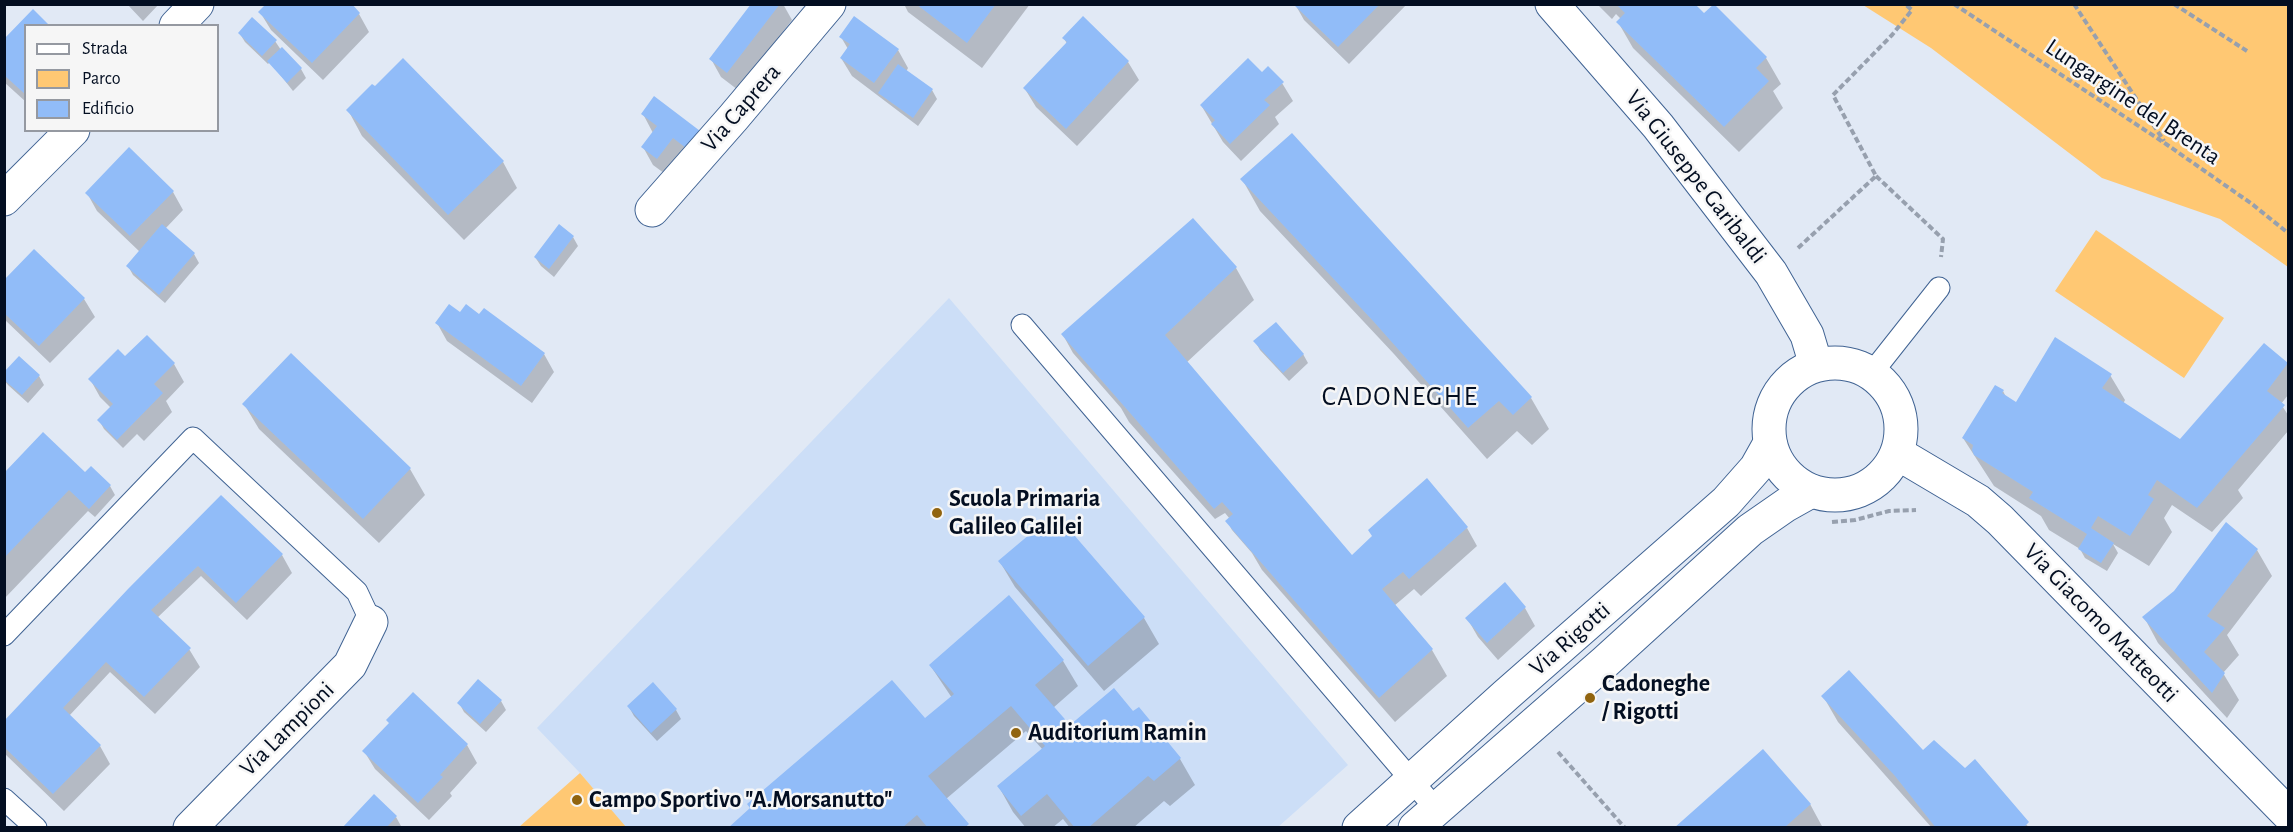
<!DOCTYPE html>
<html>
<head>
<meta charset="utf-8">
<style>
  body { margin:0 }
  #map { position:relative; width:2293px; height:832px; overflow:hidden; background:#e1e9f5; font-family:"Alegreya Sans",sans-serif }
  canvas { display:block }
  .frame { position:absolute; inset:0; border:6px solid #030e21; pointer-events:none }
  .legend { position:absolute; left:24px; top:24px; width:195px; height:108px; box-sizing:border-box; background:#f6f6f6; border:2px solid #9599a1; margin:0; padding:8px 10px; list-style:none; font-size:18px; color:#030e21 }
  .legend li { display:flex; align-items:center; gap:12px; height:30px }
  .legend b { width:30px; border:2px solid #9599a1 }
</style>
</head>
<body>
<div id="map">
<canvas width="2293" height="832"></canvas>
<div class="frame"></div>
<ul class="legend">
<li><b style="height:8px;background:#fff"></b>Strada</li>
<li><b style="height:16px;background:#ffc873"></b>Parco</li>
<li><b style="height:16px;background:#91bcf8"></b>Edificio</li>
</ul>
</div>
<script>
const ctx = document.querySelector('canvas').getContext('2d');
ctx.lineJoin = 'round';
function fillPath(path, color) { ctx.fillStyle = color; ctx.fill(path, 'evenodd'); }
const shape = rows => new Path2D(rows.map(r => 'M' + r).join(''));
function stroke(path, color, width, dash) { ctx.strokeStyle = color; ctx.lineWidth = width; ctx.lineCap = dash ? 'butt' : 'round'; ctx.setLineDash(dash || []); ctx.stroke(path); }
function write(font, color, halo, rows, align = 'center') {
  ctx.font = font + ' "Alegreya Sans",sans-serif'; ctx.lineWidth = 5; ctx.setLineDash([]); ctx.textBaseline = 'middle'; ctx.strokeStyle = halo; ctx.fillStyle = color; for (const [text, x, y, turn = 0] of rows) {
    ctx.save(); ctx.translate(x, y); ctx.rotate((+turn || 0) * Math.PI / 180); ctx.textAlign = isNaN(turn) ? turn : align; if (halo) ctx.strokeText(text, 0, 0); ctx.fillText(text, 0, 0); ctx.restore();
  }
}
fillPath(shape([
  [949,298,1348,765,1278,827,626,828,580,773,537,728]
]), '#ccdef7');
fillPath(shape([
  [1863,5,2286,5,2288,7,2288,267,2220,219,2102,178,1931,48],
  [2096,230,2224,318,2184,378,2055,291],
  [580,773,626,827,519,827]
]), '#ffc873');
fillPath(shape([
  [127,4,159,4,143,21],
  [753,4,783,4,792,20,738,90,721,77,711,59],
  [904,4,1030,4,982,68,908,12],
  [1295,4,1407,4,1349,64,1304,20],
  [1597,4,1693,4,1704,16,1713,6,1766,58,1781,84,1773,91,1783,108,1739,152,1633,48,1618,22,1621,19,1616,14,1612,19],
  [260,12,359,14,369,32,323,80,271,30],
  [1083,19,1128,62,1139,80,1077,146,1036,107,1025,89,1067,44,1064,38],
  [26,26,26,102,4,82,4,42],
  [240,34,275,41,281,50,282,49,301,69,306,78,293,91,270,62,268,64,245,42],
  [841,37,898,50,908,68,906,72,932,90,937,99,918,126,852,76,841,58,848,49],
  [1262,74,1282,83,1293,101,1275,117,1279,124,1241,161,1223,142,1201,105],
  [375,88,503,162,517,188,464,240,362,136,348,110],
  [643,114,717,156,668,176,653,165,643,147,653,133],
  [1242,179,1531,398,1549,429,1532,445,1517,431,1487,459,1394,354,1260,211],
  [173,192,183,210,165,229,194,254,199,263,165,303,133,275,128,266,140,252,97,211,87,193],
  [1193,221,1236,268,1254,300,1186,363,1352,557,1467,528,1477,546,1421,596,1414,589,1394,606,1432,650,1447,676,1395,722,1262,570,1252,553,1232,530,1227,521,1230,519,1225,513,1215,519,1129,422,1121,408,1073,353,1063,335],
  [573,237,578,246,554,277,541,266,535,257],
  [35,251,84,299,95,317,50,363,4,319,4,282],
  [460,314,480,316,544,354,554,372,532,403,447,341,437,323],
  [147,337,174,364,184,382,166,401,172,412,144,441,137,434,123,448,104,429,99,420,111,408,100,397,90,379,125,359],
  [1255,341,1303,354,1308,363,1289,381,1260,350],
  [2264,345,2288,365,2288,395,2281,404,2288,415,2288,431,2238,490,2243,498,2212,532,2172,505,2164,518,2172,532,2149,566,2113,544,2118,553,2107,571,2085,558,2080,549,2049,530,2041,516,1994,486,1963,438,2003,391,2006,397,2021,406,2110,375,2125,400,2123,404,2180,441],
  [39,376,44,385,28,403,8,385,4,380],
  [244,404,410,469,425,495,379,543,259,429],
  [91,468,110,486,115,495,95,517,88,511,4,599,4,476,85,474],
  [1055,515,1144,618,1159,644,1104,691,1015,587,1000,562],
  [2226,524,2257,550,2272,576,2227,635,2239,655,2223,673,2239,700,2227,718,2158,643,2144,617,2175,593],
  [174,546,282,555,292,573,247,620,201,576,157,618,189,649,200,667,155,714,110,672,69,716,100,746,110,764,64,811,4,753,4,723],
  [1505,585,1525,608,1535,626,1498,660,1478,637,1467,618],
  [1009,597,1063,661,1078,686,1053,708,1069,727,1133,713,1139,709,1180,759,1195,785,1170,806,1164,801,1133,828,1070,828,1063,819,1052,828,1026,828,1013,812,999,787,1043,750,1026,731,946,799,969,828,730,828,925,720,952,698,930,665],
  [1823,696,1923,752,1965,770,2030,828,1932,828,1838,722],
  [501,701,506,710,486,732,464,712,459,703],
  [629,707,676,710,681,719,657,741,634,716],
  [467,745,477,763,450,793,452,796,429,820,375,769,364,751],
  [1810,804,1823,828,1676,828],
  [396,817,401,826,399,828,344,828]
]), '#0003');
fillPath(shape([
  [266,4,352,4,360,13,312,63,258,12],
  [751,4,780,4,727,73,709,59],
  [916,4,996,4,967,43],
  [1616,4,1695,4,1704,13,1714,4,1767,57,1756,68,1769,81,1724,127,1616,22,1625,13],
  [1294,5,1379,5,1338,47],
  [33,9,50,26,26,26,26,95,4,75,4,39],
  [854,16,899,49,874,83,840,58,850,44,839,37],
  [1083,16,1129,61,1066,129,1023,88,1067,42,1062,38],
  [252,17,277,40,262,56,238,33],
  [282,47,302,68,287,83,267,61],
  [403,58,504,161,448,215,346,110,372,84,375,86],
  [1248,58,1262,72,1268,66,1284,82,1264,100,1270,105,1230,144,1211,124,1215,120,1200,105],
  [898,64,933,89,913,118,878,93],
  [654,96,708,137,695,155,673,138,657,159,641,147,657,126,641,114],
  [1292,133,1532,397,1513,415,1499,401,1468,428,1374,322,1240,179],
  [129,147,174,191,130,236,85,193],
  [1193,218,1237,267,1165,335,1352,555,1372,536,1368,530,1427,478,1468,527,1409,579,1403,572,1382,589,1433,649,1379,698,1225,521,1233,514,1222,502,1214,509,1061,334],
  [162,224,195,253,159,295,126,266],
  [559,224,574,236,549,269,534,257],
  [34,249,85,298,39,346,4,313,4,280],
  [449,304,460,312,466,304,479,314,484,308,545,353,521,386,435,323],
  [1276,322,1304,354,1283,373,1253,341],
  [147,335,175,363,154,384,163,393,117,440,97,420,113,404,88,379,118,349,125,356],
  [2055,337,2112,374,2102,388,2180,439,2264,343,2288,363,2267,391,2285,405,2197,508,2157,480,2148,495,2154,499,2130,536,2098,516,2091,528,2114,543,2101,563,2078,549,2087,534,2029,498,2033,492,1974,455,1972,450,1973,445,1962,438,1995,385,2004,390,2002,393,2016,402],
  [291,353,411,468,363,519,242,404],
  [19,356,40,375,22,395,4,380,4,372],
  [43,432,85,472,91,466,111,485,89,509,69,490,4,558,4,473],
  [221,495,283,554,236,603,198,566,151,610,191,648,144,697,106,662,63,708,101,745,53,794,4,747,4,721,128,589],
  [1055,513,1145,617,1088,666,998,561],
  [2226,522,2258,549,2207,616,2225,628,2204,652,2225,673,2212,693,2142,617,2174,591],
  [1505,582,1526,607,1487,643,1465,618],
  [1009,595,1064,660,1035,685,1070,725,1114,688,1133,711,1139,707,1181,758,1154,781,1148,776,1088,828,1075,828,1047,794,1021,816,997,786,1045,746,1011,706,928,776,969,824,964,828,928,828,917,815,902,828,728,828,750,808,747,804,892,680,925,718,954,694,929,665],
  [1849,670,1923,750,1934,740,1965,768,1975,759,2029,822,2023,828,1936,828,1895,776,1821,696],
  [478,679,502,700,480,724,457,703],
  [653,682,677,709,651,733,627,706],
  [413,692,468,744,440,775,443,777,418,803,362,751,389,723,386,720],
  [1763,749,1811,804,1784,828,1674,828],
  [374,794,397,816,386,828,342,828]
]), '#91bcf8');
const service = shape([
  [1022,325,1436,809],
  [1871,374,1939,288],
  [4,635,193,438,357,592,371,622],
  [4,799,36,828]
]);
const minor = shape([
  [176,26,197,4],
  [4,199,73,130],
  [652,210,733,118,829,4],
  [190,828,350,665,371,622],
  [1359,828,1506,695,1726,502,1756,468,1770,443],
  [1415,828,1605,662,1750,530,1786,505,1811,491]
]);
const secondary = shape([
  [1552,4,1658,126,1771,273,1807,335,1816,365],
  '1769 429a66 66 0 1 1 132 0a66 66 0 1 1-132 0Z',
  [1897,453,1978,501,2000,520,2288,814]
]);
stroke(service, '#406393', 23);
stroke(minor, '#406393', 35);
stroke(secondary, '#406393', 35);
stroke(shape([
  [1954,4,2166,144,2252,204,2288,233],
  [2074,4,2164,141],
  [2174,4,2247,51],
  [1876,176,1943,239,1941,257],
  [1798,248,1876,176,1833,95,1892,35,1912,10,1905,4],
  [1832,522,1855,520,1889,511,1916,510],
  [1558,752,1625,828]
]), '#97a0ae', 4, [6, 3]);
stroke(service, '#fff', 21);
stroke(minor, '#fff', 33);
stroke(secondary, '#fff', 33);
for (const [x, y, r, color] of [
  [937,513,6,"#91640f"],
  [1590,698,6,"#91640f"],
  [1016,733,6,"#91640f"],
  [577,800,6,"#91640f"]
]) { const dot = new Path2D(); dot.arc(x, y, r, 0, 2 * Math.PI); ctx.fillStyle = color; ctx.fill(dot); stroke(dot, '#f6f6f6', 2); }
write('24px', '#030e21', '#f6f6f6', [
  ["Lungargine del Brenta",2133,102,34],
  ["Via Caprera",741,108,-49],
  ["Via Giuseppe Garibaldi",1696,177,52],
  ["Via Giacomo Matteotti",2101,623,46],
  ["Via Rigotti",1570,639,-41],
  ["Via Lampioni",287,729,-45]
]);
write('bold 24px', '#030e21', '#f6f6f6', [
  ["Scuola Primaria",949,499],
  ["Galileo Galilei",949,527],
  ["Cadoneghe",1602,684],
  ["/ Rigotti",1602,712],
  ["Auditorium Ramin",1028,733],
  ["Campo Sportivo \"A.Morsanutto\"",589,800]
], 'left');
ctx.letterSpacing = '1.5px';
write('27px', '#030e21', '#f6f6f6', [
  ["CADONEGHE",1400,397]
]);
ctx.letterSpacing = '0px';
</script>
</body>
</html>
